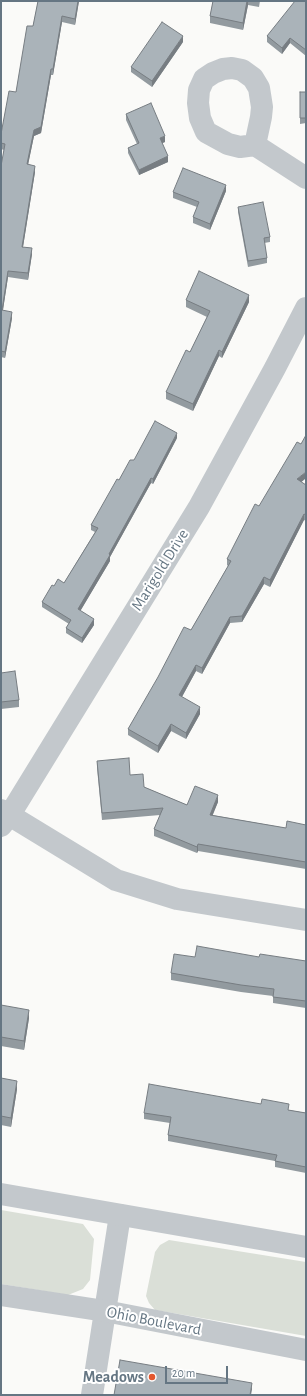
<!DOCTYPE html>
<html>
<head>
<meta charset="utf-8">
<style>
  body { margin:0 }
  #map { position:relative; width:307px; height:1396px; overflow:hidden; background:#fafaf8; font-family:"Alegreya Sans",sans-serif }
  canvas { display:block }
  .frame { position:absolute; inset:0; border:2px solid #657683; pointer-events:none }
  .scale { position:absolute; left:165px; top:1366px; width:63px; height:18px; box-sizing:border-box; border:2px solid #657683; border-top:0; padding-left:5px; font-size:12px; line-height:14px; white-space:nowrap; color:#657683; -webkit-text-stroke:3px #fff; paint-order:stroke }
</style>
</head>
<body>
<div id="map">
<canvas width="307" height="1396"></canvas>
<div class="frame"></div>
<div class="scale">20 m</div>
</div>
<script>
const ctx = document.querySelector('canvas').getContext('2d');
ctx.lineJoin = 'round';
function fillPath(path, color) { ctx.fillStyle = color; ctx.fill(path, 'evenodd'); }
const shape = rows => new Path2D(rows.map(r => 'M' + r).join(''));
function stroke(path, color, width, dash) { ctx.strokeStyle = color; ctx.lineWidth = width; ctx.lineCap = dash ? 'butt' : 'round'; ctx.setLineDash(dash || []); ctx.stroke(path); }
function write(font, color, halo, rows, align = 'center') {
  ctx.font = font + ' "Alegreya Sans",sans-serif'; ctx.lineWidth = 4; ctx.setLineDash([]); ctx.textBaseline = 'middle'; ctx.strokeStyle = halo; ctx.fillStyle = color; for (const [text, x, y, turn = 0] of rows) {
    ctx.save(); ctx.translate(x, y); ctx.rotate((+turn || 0) * Math.PI / 180); ctx.textAlign = isNaN(turn) ? turn : align; if (halo) ctx.strokeText(text, 0, 0); ctx.fillText(text, 0, 0); ctx.restore();
  }
}
fillPath(shape([
  [1,1210,83,1224,94,1239,90,1280,83,1289,68,1295,1,1284],
  [169,1240,306,1262,306,1336,155,1310,149,1303,146,1296,155,1252,160,1245]
]), '#dadfd7');
stroke(shape([
  [255,145,261,117,262,107,259,88,253,78,242,70,232,68,223,69,213,73,204,79,199,90,198,103,200,118,206,132,228,144,240,147,255,145,306,178],
  [1,810,116,880,177,899,306,920],
  [1,826,9,816,199,507,275,368,306,308],
  [92,1395,120,1215]
]), '#c3c8cc', 22);
stroke(shape([
  [1,1194,306,1247],
  [1,1295,105,1311,306,1350]
]), '#c3c8cc', 22);
fillPath(shape([
  [38,1,79,1,75,25,62,22,53,75,51,75,41,133,34,136,28,164,35,172,23,247,32,254,28,280,8,277,3,310,12,318,5,358,1,357,1,166,4,150,1,149,1,134,16,92,33,26],
  [213,1,260,1,259,7,248,5,243,30,210,23,210,16],
  [306,3,306,56,290,43,282,54,267,42,267,36],
  [183,42,152,87,131,72,131,67],
  [300,92,306,92,306,123,300,124],
  [126,114,165,142,162,143,168,162,139,175,128,153,128,148,137,144,126,120],
  [226,191,210,230,193,223,193,217,197,207,173,198,173,192],
  [238,207,270,237,270,242,264,243,267,258,267,263,248,267,238,212],
  [186,300,249,302,222,358,219,356,193,411,166,399,166,392,190,352,207,317,186,307],
  [177,438,153,484,151,483,110,557,110,561,80,611,94,625,82,643,66,633,66,628,69,624,42,607,42,602,54,586,64,583,95,532,91,530,91,525,119,480,134,460],
  [306,478,301,482,306,485,306,521,304,520,270,587,264,584,242,622,230,623,202,674,196,671,182,697,200,714,186,739,171,731,158,753,128,735,128,729,191,630,228,566,227,565,227,559,259,506],
  [1,673,19,700,19,707,1,709],
  [97,761,130,775,144,787,187,805,218,802,212,815,286,828,306,825,306,869,198,851,197,853,154,836,154,829,160,815,102,820,97,768],
  [195,957,306,961,306,1008,273,1003,273,996,241,992,171,980,171,973],
  [1,1005,29,1018,24,1050,1,1046],
  [1,1078,17,1089,11,1127,1,1125],
  [289,1110,306,1113,306,1173,275,1167,275,1161,168,1141,168,1135,170,1123,144,1119,144,1113]
]), '#929a9f');
fillPath(shape([
  [78,1,79,1,75,25,75,19],
  [247,1,248,1,248,5,243,30,243,23],
  [62,16,62,22,53,75,53,69],
  [183,36,183,42,152,87,152,81],
  [290,38,290,43,282,54,282,48],
  [51,69,51,75,41,133,34,136,27,170,27,164,34,130],
  [165,136,165,142,160,144,160,138],
  [168,156,168,162,139,175,139,170],
  [35,166,35,172,22,253,22,247],
  [226,185,226,191,210,230,210,224],
  [32,248,32,254,28,280,28,273],
  [8,271,8,277,2,316,2,310],
  [249,295,249,302,222,358,222,352],
  [12,312,12,318,5,358,5,352],
  [219,350,219,356,193,411,193,404],
  [177,433,177,438,153,484,153,479],
  [306,472,306,478,297,486,297,479],
  [151,478,151,483,110,557,110,561,78,615,78,609],
  [304,514,304,520,270,587,270,580],
  [264,577,264,584,242,622,242,616],
  [230,617,230,623,202,674,202,668],
  [94,619,94,625,82,643,82,638],
  [196,665,196,671,179,702,179,695],
  [200,707,200,714,186,739,186,733],
  [171,724,171,731,158,753,158,746],
  [218,795,218,802,210,822,210,815],
  [198,844,198,851,197,853,197,847],
  [2,971,2,980,1,981,1,973],
  [29,1010,29,1018,24,1050,24,1041],
  [17,1081,17,1089,11,1127,11,1118],
  [252,1383,252,1389,251,1395,250,1395]
]), '#777d82');
const building = shape([
  [38,1,78,1,75,19,62,16,53,69,51,69,41,127,34,130,27,164,35,166,22,247,32,248,28,273,8,271,2,310,12,312,5,352,1,351,1,166,5,144,1,143,1,134,9,91,16,92,27,26,33,26,38,1],
  [213,1,247,1,243,23,210,16,213,1],
  [295,1,304,1,306,3,306,50,290,38,282,48,267,36,295,1],
  [162,22,183,36,152,81,131,67,162,22],
  [300,92,306,92,306,118,300,118,300,92],
  [151,103,165,136,160,138,168,156,139,170,128,148,139,143,126,114,151,103],
  [183,168,226,185,210,224,193,217,199,202,173,192,183,168],
  [263,202,270,237,264,238,267,258,248,261,238,207,263,202],
  [199,271,249,295,222,352,219,350,193,404,166,392,186,350,190,352,210,311,186,300,199,271],
  [155,421,177,433,153,479,151,478,109,554,110,555,78,609,94,619,82,638,66,628,71,620,42,602,52,585,54,586,58,579,64,583,98,528,91,525,117,479,119,480,130,460,134,460,155,421],
  [306,435,306,472,297,479,306,485,306,515,304,514,270,580,264,577,242,616,230,617,202,668,196,665,179,695,200,707,186,733,171,724,158,746,128,729,158,677,184,627,191,630,231,561,227,559,255,504,259,506,297,442,301,444,306,435],
  [15,671,19,700,1,702,1,673,15,671],
  [129,758,130,775,143,774,144,787,187,805,195,786,218,795,210,815,286,828,287,821,306,825,306,862,198,844,197,847,154,829,163,808,102,813,97,761,129,758],
  [197,946,259,957,260,954,306,961,306,1001,273,997,274,989,241,985,171,973,174,954,195,957,197,946],
  [1,1005,29,1010,24,1041,1,1037,1,1005],
  [1,1078,17,1081,11,1118,1,1116,1,1078],
  [149,1084,261,1104,262,1099,289,1104,288,1110,306,1113,306,1167,275,1161,277,1155,168,1135,171,1117,144,1113,149,1084],
  [120,1360,252,1383,250,1395,114,1395,120,1360]
]);
fillPath(building, '#aab3b9');
stroke(building, '#777d82', 1);
for (const [x, y, r, color] of [
  [152,1377,4,"#e4572e"]
]) { const dot = new Path2D(); dot.arc(x, y, r, 0, 2 * Math.PI); ctx.fillStyle = color; ctx.fill(dot); stroke(dot, '#fff', 1.5); }
write('16px', '#657683', '#fff', [
  ["Marigold Drive",160,570,-58],
  ["Ohio Boulevard",154,1321,11]
]);
write('bold 16px', '#657683', '#fff', [
  ["Meadows",144,1377]
], 'right');
</script>
</body>
</html>
